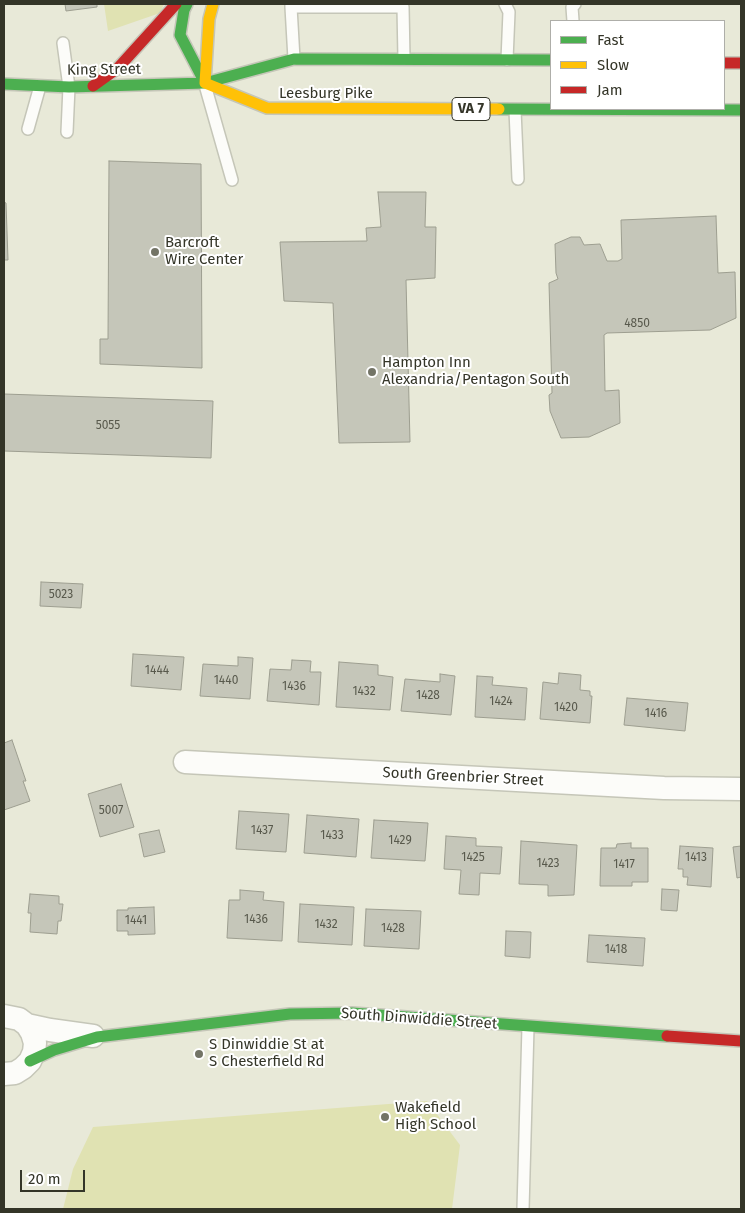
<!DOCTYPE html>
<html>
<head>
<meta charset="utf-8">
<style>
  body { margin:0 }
  #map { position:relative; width:745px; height:1213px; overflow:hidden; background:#e8e9d8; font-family:"Fira Sans",sans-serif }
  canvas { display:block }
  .frame { position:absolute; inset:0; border:5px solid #343528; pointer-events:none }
  .legend { position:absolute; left:550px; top:20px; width:175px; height:90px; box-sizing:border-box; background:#fff; border:1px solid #aeaea9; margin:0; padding:6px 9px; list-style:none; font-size:15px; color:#343528 }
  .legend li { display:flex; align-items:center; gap:10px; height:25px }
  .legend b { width:25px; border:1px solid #aeaea9 }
  .scale { position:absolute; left:20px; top:1170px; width:65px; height:22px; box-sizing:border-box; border:2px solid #343528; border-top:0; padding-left:6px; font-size:15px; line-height:18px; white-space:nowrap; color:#343528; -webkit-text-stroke:4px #fff; paint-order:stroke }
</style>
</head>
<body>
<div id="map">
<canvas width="745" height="1213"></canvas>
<div class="frame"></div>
<ul class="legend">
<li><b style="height:6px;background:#4caf50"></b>Fast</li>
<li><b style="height:6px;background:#ffc107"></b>Slow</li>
<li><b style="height:6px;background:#c62828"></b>Jam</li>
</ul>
<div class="scale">20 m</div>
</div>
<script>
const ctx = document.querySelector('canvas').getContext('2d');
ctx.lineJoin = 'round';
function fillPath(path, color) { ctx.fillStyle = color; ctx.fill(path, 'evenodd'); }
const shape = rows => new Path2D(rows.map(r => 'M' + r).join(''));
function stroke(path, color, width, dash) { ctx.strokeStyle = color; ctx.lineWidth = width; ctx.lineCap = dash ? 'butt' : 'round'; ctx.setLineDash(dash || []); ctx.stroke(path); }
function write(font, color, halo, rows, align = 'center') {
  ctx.font = font + ' "Fira Sans",sans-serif'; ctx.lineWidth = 4; ctx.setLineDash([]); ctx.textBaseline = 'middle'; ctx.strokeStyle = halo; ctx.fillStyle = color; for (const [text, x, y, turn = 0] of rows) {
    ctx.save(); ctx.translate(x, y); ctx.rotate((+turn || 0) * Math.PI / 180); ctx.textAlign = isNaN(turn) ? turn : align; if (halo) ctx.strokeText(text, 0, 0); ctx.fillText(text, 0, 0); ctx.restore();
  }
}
fillPath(shape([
  [104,4,164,4,160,13,108,31],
  [427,1101,460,1145,452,1209,63,1209,73,1169,93,1127]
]), '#e0e2b2');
const building = shape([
  [65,4,97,4,97,7,66,11,65,4],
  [109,161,201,164,202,368,100,364,100,339,108,339,109,161],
  [378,192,426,192,425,227,436,227,435,278,406,280,410,442,339,443,333,303,284,301,280,242,367,241,366,228,381,227,378,192],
  [4,202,6,203,8,260,4,260,4,202],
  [716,216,718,273,735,272,736,318,710,330,607,333,604,335,605,391,619,390,620,423,589,437,561,438,550,411,549,395,552,393,549,283,558,279,556,273,555,244,571,237,580,237,584,245,600,244,607,261,618,261,622,259,621,220,716,216],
  [4,394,213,401,211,458,4,451,4,394],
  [41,582,83,584,81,608,40,606,41,582],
  [133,654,184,657,181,690,131,686,133,654],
  [238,657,253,658,250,699,200,696,203,664,238,666,238,657],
  [292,660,311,661,310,672,321,672,319,705,267,701,270,669,291,670,292,660],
  [339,662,378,665,378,675,393,677,390,710,336,707,339,662],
  [559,673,581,675,580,690,590,691,590,696,592,696,590,723,540,719,543,682,558,684,559,673],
  [440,674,455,676,451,715,401,711,405,679,440,682,440,674],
  [477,676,493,677,492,685,527,688,525,720,475,717,477,676],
  [627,698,688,703,685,731,624,725,627,698],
  [12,740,26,781,23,781,30,801,4,810,4,743,12,740],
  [121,784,134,827,100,837,88,794,121,784],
  [239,811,289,814,286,852,236,849,239,811],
  [307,815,359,819,356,857,304,853,307,815],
  [374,820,428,823,425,861,371,858,374,820],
  [159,830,165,852,144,857,139,834,159,830],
  [446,836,476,838,476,846,502,847,500,874,480,873,479,895,459,894,461,870,444,869,446,836],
  [521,841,577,845,574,895,548,896,548,885,519,884,521,841],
  [631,843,631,848,648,848,648,882,632,882,632,886,600,886,601,848,616,848,617,844,631,843],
  [680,846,713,848,711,887,687,885,688,877,683,877,683,869,678,869,680,846],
  [741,846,741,877,737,878,733,847,741,846],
  [662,889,679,890,677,911,661,910,662,889],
  [240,890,264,892,263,900,284,902,282,941,227,938,229,900,240,900,240,890],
  [30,894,59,896,59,904,63,904,61,921,58,921,57,934,30,932,31,913,28,913,30,894],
  [300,904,354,907,352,945,298,942,300,904],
  [154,907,155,934,128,935,128,931,117,931,117,910,128,910,128,908,154,907],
  [366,909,421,911,419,949,364,946,366,909],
  [506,931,531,932,530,958,505,956,506,931],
  [589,935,645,938,643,966,587,962,589,935]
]);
fillPath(building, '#c5c6b9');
stroke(building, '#9d9e90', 1);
const lane = shape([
  [291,4,291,7,403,7],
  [401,4,403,7,404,59],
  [505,4,509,12,507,60],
  [291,7,294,59],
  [573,21,572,7,575,4],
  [63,43,69,87,67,132],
  [205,85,232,180],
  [515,110,518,179],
  [28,129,40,86],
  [523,1209,528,1027]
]);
const street = shape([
  [185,762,664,788,741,789],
  [4,1016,19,1019,27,1025,32,1033,35,1043,34,1052,30,1061,23,1068,15,1073,4,1074],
  [27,1025,50,1030,93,1036]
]);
const fast = shape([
  [187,4,184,10,180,35,205,83],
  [4,84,69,87,205,83,294,59,551,60],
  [499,109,741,110],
  [30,1061,54,1050,97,1037,290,1014,352,1013,667,1036]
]);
const slow = shape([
  [205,83,209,19,213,4],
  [205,83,267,108,499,109]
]);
const jam = shape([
  [724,63,741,63],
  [93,86,118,68,176,4],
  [667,1036,741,1041]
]);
stroke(lane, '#c5c6b8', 14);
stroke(street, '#c5c6b8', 25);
stroke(fast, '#c5c6b8', 14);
stroke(slow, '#c5c6b8', 14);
stroke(jam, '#c5c6b8', 14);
stroke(lane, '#fcfcf9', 11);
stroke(street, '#fcfcf9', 22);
stroke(fast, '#4caf50', 11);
stroke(slow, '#ffc107', 11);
stroke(jam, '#c62828', 11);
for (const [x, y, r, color] of [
  [155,252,5,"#737466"],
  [372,372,5,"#737466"],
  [199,1054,5,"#737466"],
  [385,1117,5,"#737466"]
]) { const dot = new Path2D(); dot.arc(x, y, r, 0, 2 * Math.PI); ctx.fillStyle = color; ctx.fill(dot); stroke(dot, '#fff', 2); }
write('12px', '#58594c', null, [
  ["4850",637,324],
  ["5055",108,426],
  ["5023",61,595],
  ["1444",157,671],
  ["1440",226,681],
  ["1436",294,687],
  ["1432",364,692],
  ["1428",428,696],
  ["1424",501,702],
  ["1420",566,708],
  ["1416",656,714],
  ["5007",111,811],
  ["1437",262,831],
  ["1433",332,836],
  ["1429",400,841],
  ["1425",473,858],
  ["1413",696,858],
  ["1423",548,864],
  ["1417",624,865],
  ["1436",256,920],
  ["1441",136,921],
  ["1432",326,925],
  ["1428",393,929],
  ["1418",616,950]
]);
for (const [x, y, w] of [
  [471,109,38]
]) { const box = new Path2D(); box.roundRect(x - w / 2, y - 11.5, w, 23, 4); ctx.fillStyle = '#fff'; ctx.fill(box); stroke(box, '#343528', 1); }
write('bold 14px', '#343528', null, [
  ["VA 7",471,109]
]);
write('15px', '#343528', '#fff', [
  ["King Street",104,70,-1],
  ["Leesburg Pike",326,94],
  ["South Greenbrier Street",463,777,3],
  ["South Dinwiddie Street",419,1019,4]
]);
write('15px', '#343528', '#fff', [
  ["Barcroft",165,243],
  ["Wire Center",165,260],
  ["Hampton Inn",382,363],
  ["Alexandria/Pentagon South",382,380],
  ["S Dinwiddie St at",209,1045],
  ["S Chesterfield Rd",209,1062],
  ["Wakefield",395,1108],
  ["High School",395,1125]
], 'left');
</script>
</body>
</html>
